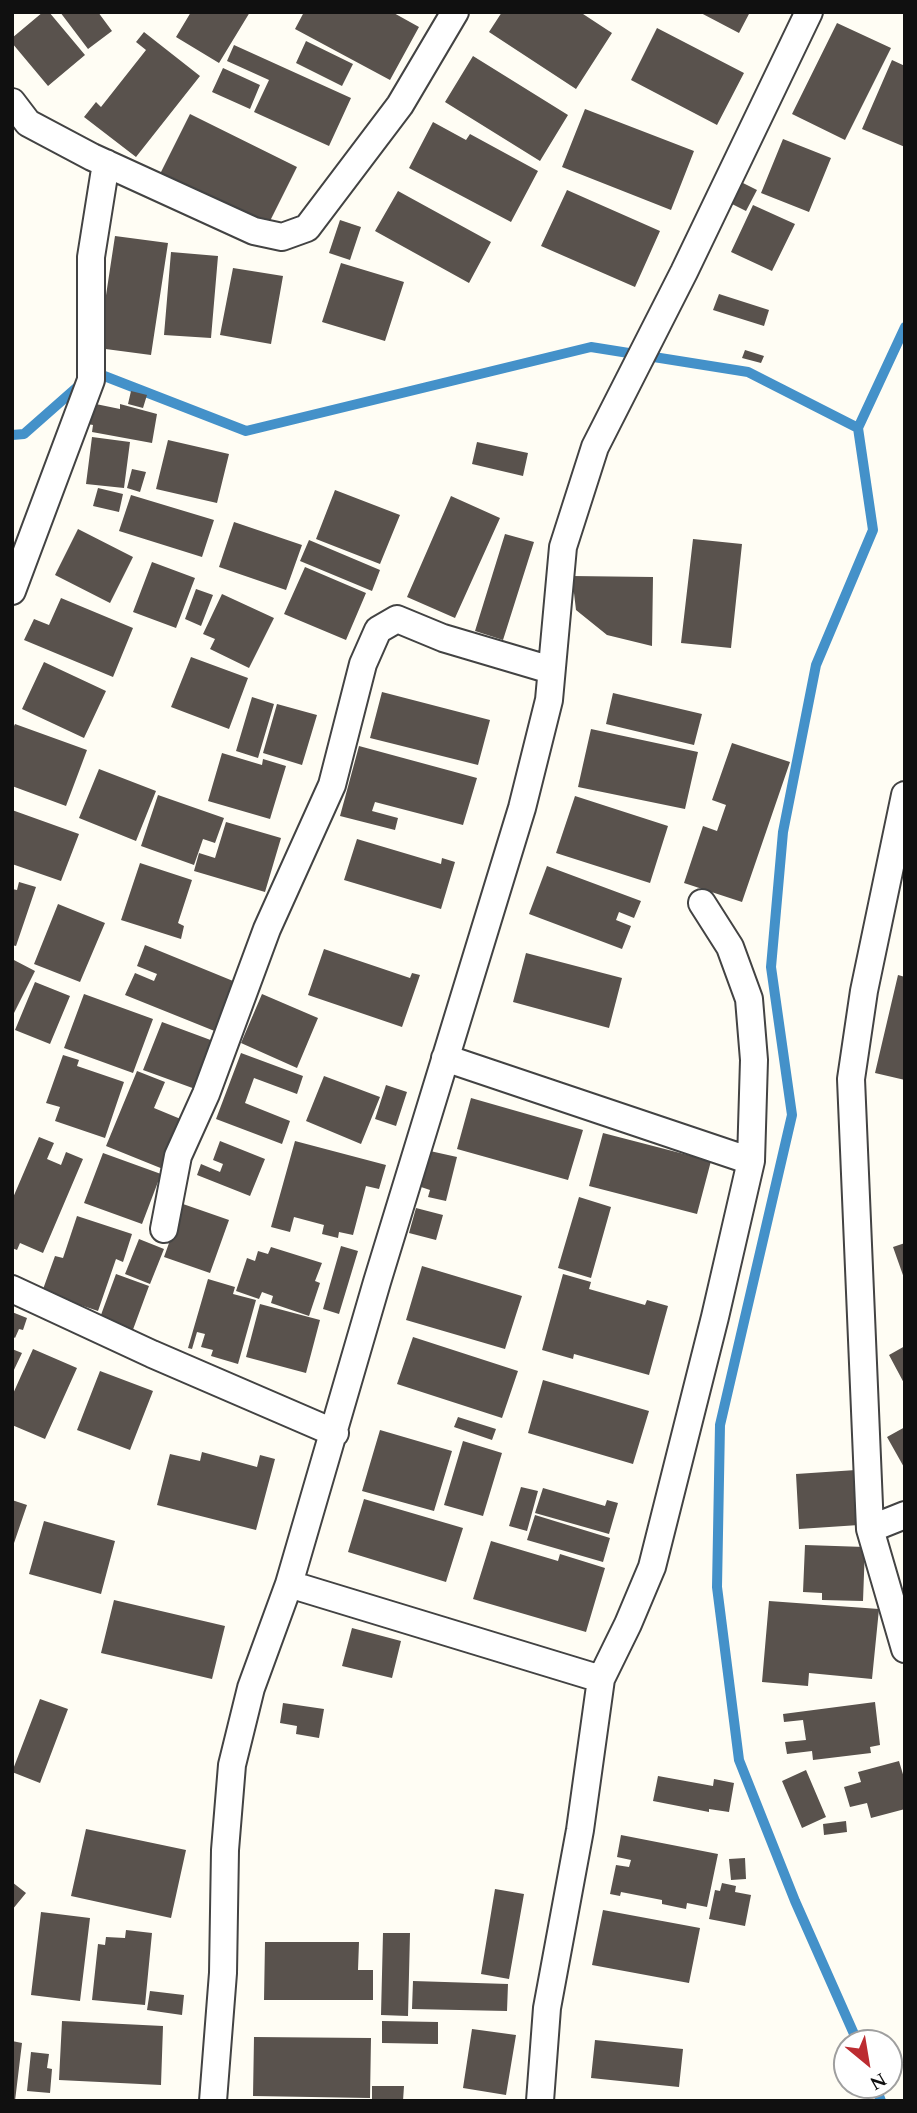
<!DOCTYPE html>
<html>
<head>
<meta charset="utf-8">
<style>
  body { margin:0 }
  #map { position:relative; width:917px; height:2113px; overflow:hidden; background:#fffdf4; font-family:Spectral,serif }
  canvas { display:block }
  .frame { position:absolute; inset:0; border:14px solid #101010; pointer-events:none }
  .north { position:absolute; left:833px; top:2029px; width:70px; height:70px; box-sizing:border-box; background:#fff; border:2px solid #9f9f9f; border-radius:50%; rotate:150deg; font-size:19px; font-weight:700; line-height:28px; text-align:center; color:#101010 }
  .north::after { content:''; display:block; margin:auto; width:24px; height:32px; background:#bc2c31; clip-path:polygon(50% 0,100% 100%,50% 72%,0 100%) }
</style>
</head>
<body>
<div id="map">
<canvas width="917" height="2113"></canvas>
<div class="frame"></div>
<div class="north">N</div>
</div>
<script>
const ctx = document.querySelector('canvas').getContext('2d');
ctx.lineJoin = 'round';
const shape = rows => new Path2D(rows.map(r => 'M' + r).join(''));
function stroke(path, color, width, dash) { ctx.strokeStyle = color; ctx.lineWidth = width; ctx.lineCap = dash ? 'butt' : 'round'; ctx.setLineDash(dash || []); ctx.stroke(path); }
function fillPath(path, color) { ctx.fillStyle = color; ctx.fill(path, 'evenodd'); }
stroke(shape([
  [94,372,246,431,591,347,748,372,858,428],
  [12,435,24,434,83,382],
  [858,2043,795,1901,739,1760,717,1587,720,1425,792,1115,771,967,783,832,816,665,873,530,858,428,905,327],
  [875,2085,881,2101]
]), '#4491c9', 10);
fillPath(shape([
  [43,12,49,12,85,55,48,86,12,43,12,38],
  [60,12,98,12,112,31,88,49],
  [191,12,250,12,219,63,176,37],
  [304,12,392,12,419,27,390,80,295,29],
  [502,12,580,12,612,33,576,89,489,32],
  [699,12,750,12,739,33],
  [837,23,891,48,845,140,792,114],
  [657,28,744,73,717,125,631,80],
  [144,32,200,76,136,157,84,117,96,102,101,107,146,50,136,42],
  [306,41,353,64,342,86,296,63],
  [234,45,351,98,329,146,254,112,269,80,227,61],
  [473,56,568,115,540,161,445,102],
  [892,60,905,66,905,147,862,129],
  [223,68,260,85,250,109,212,92],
  [585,109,694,151,671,210,562,167],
  [190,114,297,167,265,231,158,178],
  [433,122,466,140,470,134,538,171,511,222,409,168],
  [783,139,831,158,809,212,761,193],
  [739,181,757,190,746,211,728,202],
  [567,190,660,231,635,287,541,246],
  [398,191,491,242,469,283,375,231],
  [753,205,795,224,772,271,731,252],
  [340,220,361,227,350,260,329,253],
  [115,236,168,243,151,355,98,348],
  [171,252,218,256,211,338,164,335],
  [341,263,404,282,385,341,322,322],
  [233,268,283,276,271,344,220,335],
  [719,294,769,310,764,326,713,310],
  [745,350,764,356,761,363,742,358],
  [131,391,147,395,143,408,128,404],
  [86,402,120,409,120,404,157,414,152,443,92,432,93,425,83,423],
  [92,437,130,442,124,488,86,484],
  [168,440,229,454,217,503,156,489],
  [477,442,528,453,523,476,472,464],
  [132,469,146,472,140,492,127,488],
  [98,488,123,494,119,512,93,506],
  [335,490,400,515,380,564,316,539],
  [131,495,214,520,202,557,119,531],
  [451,496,500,518,455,618,407,597],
  [234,522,302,545,286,590,219,567],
  [78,529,133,557,110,603,55,575],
  [505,534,534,542,503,640,475,631],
  [693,539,742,544,731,648,681,643],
  [309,540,380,570,372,591,300,561],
  [152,562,195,578,176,628,133,612],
  [305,567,366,593,346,640,284,614],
  [572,576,653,577,652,646,607,635,576,610],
  [196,589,213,595,201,626,185,619],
  [222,594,274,618,249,668,210,649,215,639,203,634],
  [61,598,133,628,113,677,24,640,34,619,49,625],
  [191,657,248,678,229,729,171,707],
  [44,662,106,691,84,738,22,709],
  [382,692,490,720,478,765,370,738],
  [613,693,702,714,694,745,606,724],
  [252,697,274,704,258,758,236,751],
  [277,704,317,715,302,765,263,753],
  [15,724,87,750,66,806,12,786,12,730],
  [591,729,698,752,685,809,578,787],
  [732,743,790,762,742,902,684,883,703,826,717,831,726,805,712,800],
  [359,746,477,778,463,825,375,802,372,811,398,818,395,830,340,816],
  [222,753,262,765,263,759,286,766,270,819,208,801],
  [99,769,156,791,136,841,79,818],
  [158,795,224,818,215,843,203,839,194,865,141,846],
  [575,796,668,826,650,883,556,853],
  [12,810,79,834,61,881,12,864],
  [226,822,281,838,265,892,194,871,199,853,215,858],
  [357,839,441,864,442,858,455,862,441,909,344,880],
  [140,863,192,880,178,923,184,926,181,939,121,920],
  [547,866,641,901,634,918,619,912,616,920,631,926,622,949,529,914],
  [19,882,36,887,16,946,12,945,12,889,17,890],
  [58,904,105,923,80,982,34,964],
  [145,945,238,983,217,1032,125,995,135,973,154,981,157,974,137,966],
  [324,949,410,978,412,973,420,975,402,1027,308,995],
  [526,953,622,978,609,1028,513,1002],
  [12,959,35,971,12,1017],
  [898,975,905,977,905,1080,875,1073],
  [35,982,70,996,50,1044,15,1030],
  [84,994,153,1019,133,1073,64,1048],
  [262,994,318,1018,297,1068,241,1043],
  [162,1022,216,1042,198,1090,143,1070],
  [241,1053,303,1076,297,1094,254,1078,245,1103,290,1121,282,1144,216,1119],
  [63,1055,79,1060,77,1066,124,1082,105,1138,55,1121,60,1107,46,1103],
  [137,1071,165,1082,154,1108,183,1120,163,1169,106,1146],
  [324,1076,380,1097,361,1144,306,1121],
  [386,1085,407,1092,396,1126,375,1119],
  [471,1098,583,1130,568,1180,457,1149],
  [603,1133,711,1161,697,1214,589,1186],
  [39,1137,54,1143,47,1159,61,1165,66,1152,83,1159,43,1253,20,1243,17,1250,12,1248,12,1200],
  [220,1141,265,1159,250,1196,197,1175,201,1164,220,1172,223,1164,213,1160],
  [295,1141,386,1165,379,1189,366,1186,353,1235,339,1232,338,1238,322,1234,324,1225,294,1217,290,1232,271,1227],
  [430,1151,457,1157,446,1201,428,1197,430,1190,421,1187],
  [103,1153,161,1174,142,1224,84,1203],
  [579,1197,611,1207,591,1278,558,1268],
  [183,1204,229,1220,210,1273,164,1257],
  [416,1208,443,1215,436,1240,409,1233],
  [77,1216,132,1234,123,1262,116,1259,98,1311,42,1292,55,1256,63,1258],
  [139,1239,164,1249,150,1284,125,1274],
  [905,1243,905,1278,904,1278,893,1247],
  [341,1246,358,1251,339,1314,323,1309],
  [271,1247,322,1263,315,1281,320,1283,309,1316,271,1303,273,1296,262,1292,259,1299,236,1291,247,1258,255,1261,258,1251,268,1254],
  [422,1266,522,1296,505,1349,406,1320],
  [116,1274,149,1286,131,1335,98,1323],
  [563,1274,591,1282,589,1289,645,1305,647,1300,668,1306,649,1375,574,1354,573,1359,542,1350],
  [208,1279,235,1287,233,1294,256,1300,238,1364,211,1356,213,1350,201,1347,205,1334,197,1332,192,1349,188,1348],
  [260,1304,320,1320,306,1373,246,1357],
  [12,1312,27,1318,23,1330,19,1329,15,1338,12,1336],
  [413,1337,518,1371,502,1418,397,1384],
  [905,1346,905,1385,889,1355],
  [12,1349,22,1353,12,1374],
  [33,1349,77,1368,45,1439,12,1425,12,1396],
  [100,1371,153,1391,130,1450,77,1430],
  [543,1380,649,1411,633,1464,528,1433],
  [458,1417,496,1429,492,1440,454,1427],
  [905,1427,905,1469,887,1437],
  [380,1430,452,1451,434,1511,362,1491],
  [463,1441,502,1453,483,1516,444,1505],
  [202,1452,257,1467,260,1455,275,1459,256,1530,157,1505,170,1454,200,1461],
  [856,1470,859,1525,799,1529,796,1474],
  [521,1487,538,1491,527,1531,509,1526],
  [543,1488,605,1506,607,1500,618,1503,609,1534,535,1513],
  [364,1499,463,1528,446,1582,348,1552],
  [12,1500,27,1505,13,1546,12,1546],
  [535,1515,610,1538,603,1562,527,1540],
  [44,1521,115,1541,101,1594,29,1574],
  [491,1541,558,1561,560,1554,605,1568,586,1632,473,1599],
  [805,1545,865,1547,863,1601,822,1600,822,1593,803,1592],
  [114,1600,225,1626,212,1679,101,1653],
  [769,1601,879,1609,872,1679,809,1673,808,1686,762,1682],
  [352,1628,401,1641,392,1678,342,1666],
  [40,1699,68,1709,40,1783,12,1772],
  [875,1702,880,1745,870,1747,871,1753,813,1760,812,1751,787,1754,785,1742,806,1740,803,1720,784,1722,783,1714],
  [283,1703,324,1709,319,1738,296,1734,297,1726,280,1723],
  [899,1761,905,1781,905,1809,871,1818,867,1803,850,1807,844,1787,861,1782,858,1772],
  [806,1770,826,1817,802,1828,782,1781],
  [658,1776,713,1786,714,1779,734,1783,729,1812,709,1809,709,1812,653,1801],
  [846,1821,847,1832,824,1835,823,1824],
  [86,1829,186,1850,171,1918,71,1896],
  [621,1835,718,1854,707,1907,687,1903,686,1909,662,1904,662,1900,621,1892,620,1896,610,1894,616,1865,629,1867,631,1860,617,1857],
  [745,1858,746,1879,731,1880,729,1859],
  [12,1882,26,1893,12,1910],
  [722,1883,736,1886,735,1892,751,1895,745,1926,709,1919,715,1890,720,1891],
  [495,1889,524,1894,509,1979,481,1974],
  [603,1910,700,1928,689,1983,592,1965],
  [41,1912,90,1918,80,2001,31,1995],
  [126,1930,152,1933,145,2005,92,2000,98,1944,105,1945,106,1937,125,1938],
  [383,1933,410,1933,408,2016,381,2015],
  [265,1942,359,1942,358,1970,373,1970,373,2000,264,2000],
  [413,1981,508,1984,507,2011,412,2009],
  [150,1991,184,1995,182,2015,147,2010],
  [62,2021,163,2026,161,2085,59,2080],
  [382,2021,438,2022,438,2044,382,2043],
  [472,2029,516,2035,506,2095,463,2088],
  [254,2037,371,2038,370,2098,253,2096],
  [595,2040,683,2049,679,2087,591,2078],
  [12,2041,22,2043,15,2101,12,2101],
  [31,2052,49,2054,47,2068,52,2069,50,2093,27,2091],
  [372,2086,404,2086,403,2101,372,2101]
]), '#59524d');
const minor = shape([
  [12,102,28,123,92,157,254,231,282,237,307,228,400,105,455,12],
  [12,591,91,380,91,257,106,163],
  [905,795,864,991,851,1079,870,1529,905,1649],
  [445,1058,751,1161],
  [164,1229,178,1156,206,1094,267,929,332,785,363,664,378,630,397,619,443,638,551,670],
  [12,1289,152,1354,335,1433],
  [870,1529,905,1515],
  [289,1584,601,1679,628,1624,652,1567,715,1317,751,1161,754,1060,749,999,730,947,702,903],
  [213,2101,223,1973,225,1850,232,1765,251,1688,289,1584,377,1282,522,808,549,700,563,547,595,447,684,272,809,12],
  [540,2101,547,2008,580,1830,601,1679]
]);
stroke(minor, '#434343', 30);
stroke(minor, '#fff', 26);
</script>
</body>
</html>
